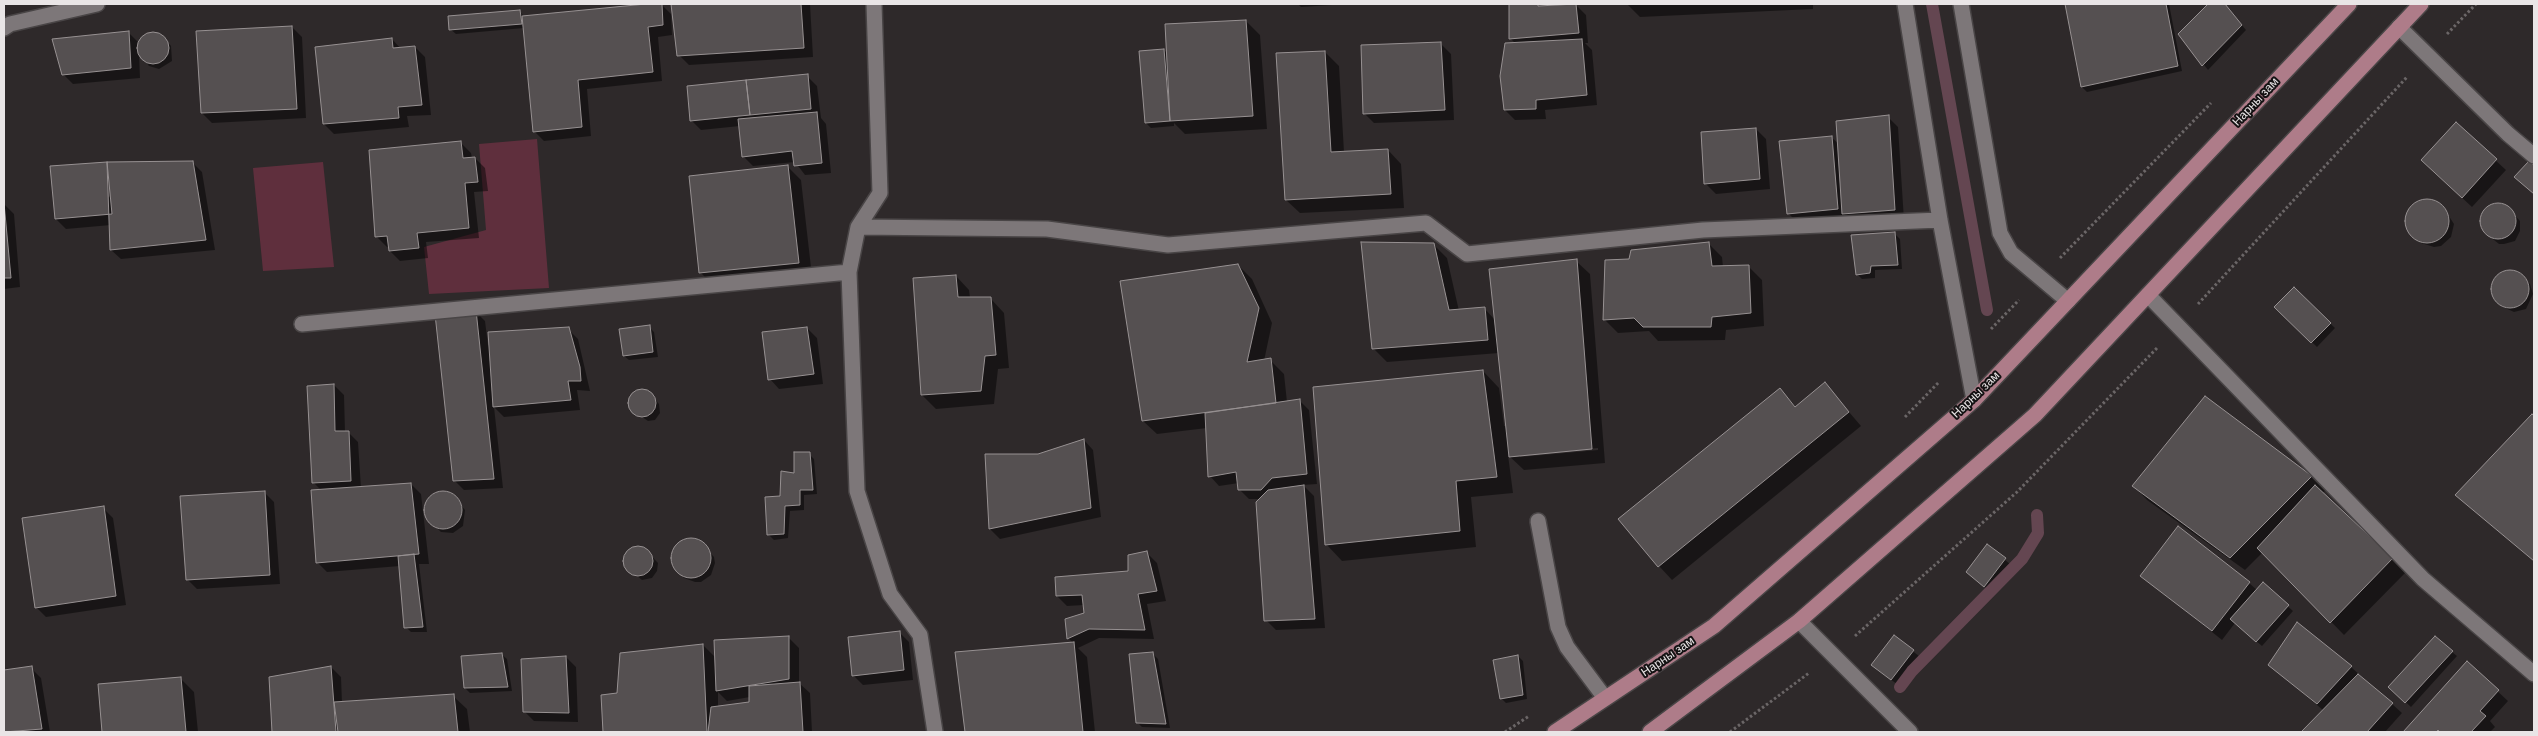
<!DOCTYPE html>
<html>
<head>
<meta charset="utf-8">
<style>
  body { margin:0 }
  #map { position:relative; width:2538px; height:736px; overflow:hidden; background:#2e292a; font-family:Arial,sans-serif }
  canvas { display:block }
  .frame { position:absolute; inset:0; border:5px solid #e9e5e6; pointer-events:none }
</style>
</head>
<body>
<div id="map">
<canvas width="2538" height="736"></canvas>
<div class="frame"></div>
</div>
<script>
const ctx = document.querySelector('canvas').getContext('2d');
ctx.lineJoin = 'round';
function fillPath(path, color) { ctx.fillStyle = color; ctx.fill(path, 'evenodd'); }
const shape = rows => new Path2D(rows.map(r => 'M' + r).join(''));
function stroke(path, color, width, dash) { ctx.strokeStyle = color; ctx.lineWidth = width; ctx.lineCap = dash ? 'butt' : 'round'; ctx.setLineDash(dash || []); ctx.stroke(path); }
function write(font, color, halo, rows, align = 'center') {
  ctx.font = font + ' Arial,sans-serif'; ctx.lineWidth = 4; ctx.setLineDash([]); ctx.textBaseline = 'middle'; ctx.strokeStyle = halo; ctx.fillStyle = color; for (const [text, x, y, turn = 0] of rows) {
    ctx.save(); ctx.translate(x, y); ctx.rotate((+turn || 0) * Math.PI / 180); ctx.textAlign = isNaN(turn) ? turn : align; if (halo) ctx.strokeText(text, 0, 0); ctx.fillText(text, 0, 0); ctx.restore();
  }
}
fillPath(shape([
  [537,139,549,288,429,294,424,247,486,230,479,144],
  [323,162,334,267,263,271,253,168]
]), '#5f2f3d');
fillPath(shape([
  [661,4,671,14,672,35,658,37,662,81,587,89,591,136,544,141,534,131,524,28,456,34,450,29,519,11,525,17],
  [673,4,810,4,813,57,689,65,679,55],
  [1298,4,1348,4,1301,7],
  [1510,4,1546,4,1546,6,1576,5,1586,15,1588,43,1585,43,1592,50,1597,105,1545,110,1546,119,1515,120,1505,110,1516,44,1510,38],
  [1627,4,1813,4,1813,9,1640,17],
  [2066,4,2169,4,2182,71,2087,92,2082,87],
  [2209,4,2224,4,2246,30,2208,70,2180,34],
  [1246,21,1260,35,1267,129,1185,134,1174,123,1174,126,1151,128,1146,123,1164,50,1168,54],
  [292,27,302,37,306,118,212,123,202,113],
  [128,32,138,42,145,35,154,33,166,40,171,46,172,61,159,69,149,66,139,53,140,78,73,84,63,74],
  [392,39,401,49,415,47,425,57,431,115,407,116,409,127,334,134,324,124],
  [1441,44,1451,54,1454,120,1374,123,1364,113],
  [1325,52,1339,66,1344,152,1388,150,1401,164,1404,208,1300,213,1286,200],
  [807,76,817,86,821,118,826,124,831,173,805,175,795,162,753,166,743,156,740,126,701,130,691,120],
  [1888,117,1898,127,1904,220,1798,223,1788,213,1831,137,1839,144],
  [2456,124,2506,170,2472,207,2432,170],
  [1756,129,1766,139,1770,189,1716,194,1706,184],
  [461,143,471,153,472,158,475,158,485,168,488,191,474,192,479,238,426,242,428,258,400,261,390,251,390,246,387,247,377,237],
  [192,162,202,172,215,250,121,259,111,250,111,225,66,229,56,219],
  [787,166,801,180,812,276,714,286,700,272],
  [2424,200,2431,200,2443,207,2454,224,2451,237,2441,246,2434,247,2421,243,2407,226,2406,219,2412,206],
  [4,204,14,214,20,287,4,289],
  [2502,205,2511,211,2520,221,2520,231,2515,241,2504,244,2499,244,2489,236,2481,225,2483,214,2491,206],
  [1895,234,1900,239,1902,269,1875,270,1875,278,1862,279,1857,274],
  [1433,244,1447,258,1459,311,1484,308,1495,320,1576,261,1590,274,1605,463,1524,470,1508,455,1513,493,1471,497,1476,547,1342,561,1326,544,1483,371,1499,388,1504,426,1507,426,1499,353,1387,362,1373,348],
  [1598,448,1598,450,1520,457,1520,455],
  [1709,244,1722,257,1723,267,1748,266,1762,280,1764,326,1726,330,1725,340,1658,341,1649,331,1618,333,1604,319],
  [1238,265,1252,279,1272,323,1264,361,1270,360,1284,374,1287,402,1299,400,1309,410,1317,484,1303,485,1314,496,1325,628,1276,630,1266,620,1261,499,1249,499,1239,489,1239,483,1219,486,1210,476,1207,428,1157,434,1143,421],
  [2504,271,2520,274,2530,284,2533,294,2526,309,2514,312,2503,307,2498,302,2492,291,2495,279],
  [956,276,969,290,970,298,991,299,1004,313,1009,368,998,369,994,404,936,409,922,395],
  [2294,289,2335,328,2317,347,2276,307],
  [475,311,485,321,488,345,568,329,578,339,590,391,577,390,580,410,504,417,494,407,503,488,464,490,454,480],
  [649,327,654,332,658,357,629,360,624,356],
  [807,328,817,338,823,384,779,389,770,379],
  [1825,384,1861,426,1672,580,1659,566,1780,389,1796,407],
  [334,385,344,395,345,432,348,432,358,442,361,488,411,484,421,494,429,564,419,564,427,632,411,632,406,627,400,566,327,572,317,562,321,490,314,483],
  [648,392,659,404,660,413,655,420,648,421,632,410,631,398,635,393],
  [2206,398,2311,477,2325,491,2322,493,2406,572,2344,635,2263,552,2245,570,2147,500,2134,486],
  [2532,416,2534,418,2534,561,2467,505],
  [1084,440,1093,450,1101,517,1000,539,990,529,1038,455],
  [809,454,814,459,817,494,804,495,804,510,790,511,788,538,774,540,769,535,782,497],
  [264,492,274,502,280,584,197,589,187,579],
  [442,493,453,496,465,510,463,526,453,533,441,532,427,518,425,512,428,501,437,494],
  [103,508,113,518,126,605,46,617,36,607],
  [688,539,700,542,714,557,715,563,711,575,701,582,695,582,684,578,672,562,674,550,683,541],
  [1988,546,2010,564,1990,591,1972,576],
  [634,547,643,547,658,563,657,571,652,578,642,580,625,566,625,557],
  [1147,553,1157,563,1166,601,1147,604,1154,639,1099,638,1078,648,1087,657,1095,732,966,732,956,653,1073,643,1069,639,1066,620,1085,614,1084,605,1067,606,1057,596,1129,572],
  [2142,576,2249,583,2257,590,2263,584,2293,611,2262,646,2235,623,2222,640],
  [899,632,909,642,913,680,863,685,853,675],
  [1894,637,1919,656,1897,684,1877,670],
  [789,638,799,648,799,683,810,693,812,732,604,732,602,696,618,694,703,645,716,658],
  [718,692,727,701,750,697,751,704,718,707],
  [2452,652,2457,656,2411,707,2390,687],
  [501,654,507,659,512,691,470,693,465,688],
  [1153,654,1158,659,1170,728,1142,727,1137,722],
  [1518,656,1523,661,1527,699,1506,703,1501,698],
  [566,657,576,667,578,722,534,721,524,711],
  [2467,663,2508,701,2490,721,2495,727,2490,732,2405,732],
  [2270,665,2351,667,2402,713,2385,732,2302,732,2324,711],
  [331,667,341,677,342,703,453,696,467,709,470,732,274,732,270,678],
  [31,668,41,678,50,732,4,732,4,672],
  [180,678,194,692,198,732,103,732,99,685]
]), '#0007');
stroke(shape([
  [1932,4,1987,310],
  [1900,687,1912,671,2022,559,2038,533,2037,515]
]), '#644651', 12);
const building = shape([
  [646,4,662,4,663,25,648,27,653,72,578,80,582,127,533,132,522,16,646,4],
  [671,4,801,4,804,48,677,56,671,4],
  [1509,4,1538,4,1538,6,1576,4,1579,33,1509,39,1509,4],
  [2065,4,2166,4,2178,66,2081,87,2065,4],
  [2208,4,2225,4,2242,25,2202,66,2178,34,2208,4],
  [520,10,522,24,449,30,448,16,520,10],
  [1246,20,1253,116,1170,121,1165,24,1246,20],
  [292,26,297,109,201,113,196,31,292,26],
  [129,31,131,68,62,75,52,39,129,31],
  '137 48a16 16 0 1 1 32 0a16 16 0 1 1-32 0Z',
  [392,38,393,48,415,46,422,105,398,107,399,118,323,124,315,47,392,38],
  [1582,39,1587,95,1536,100,1536,109,1504,110,1500,76,1505,43,1582,39],
  [1441,42,1445,110,1363,114,1361,45,1441,42],
  [1164,49,1170,121,1145,123,1139,51,1164,49],
  [1325,51,1331,152,1388,149,1391,194,1285,200,1276,53,1325,51],
  [808,74,811,109,750,115,746,80,808,74],
  [746,80,750,115,690,121,687,86,746,80],
  [817,112,822,163,794,166,792,151,742,157,738,119,817,112],
  [1889,115,1895,210,1842,214,1836,121,1889,115],
  [2456,122,2497,159,2462,198,2421,160,2456,122],
  [1756,128,1760,179,1704,184,1701,132,1756,128],
  [1832,136,1838,209,1787,214,1779,141,1832,136],
  [461,141,463,158,475,157,478,182,465,183,469,228,417,233,419,248,389,251,387,236,375,237,369,150,461,141],
  [193,161,206,240,110,250,107,162,193,161],
  [2529,161,2534,166,2534,194,2514,177,2529,161],
  [107,162,112,214,55,219,50,166,107,162],
  [788,165,799,263,699,273,689,176,788,165],
  '2405 221a22 22 0 1 1 44 0a22 22 0 1 1-44 0Z',
  '2480 221a18 18 0 1 1 36 0a18 18 0 1 1-36 0Z',
  [4,203,11,278,4,278,4,203],
  [1895,232,1898,265,1871,266,1870,273,1856,275,1851,235,1895,232],
  [1361,242,1434,243,1449,310,1485,307,1488,340,1372,349,1361,242],
  [1709,242,1712,266,1749,265,1751,313,1712,317,1711,327,1643,327,1634,318,1603,320,1605,260,1629,259,1631,250,1709,242],
  [1577,259,1592,449,1509,457,1489,269,1577,259],
  [1238,264,1259,308,1247,362,1271,358,1276,403,1142,421,1120,281,1238,264],
  '2491 289a19 19 0 1 1 38 0a19 19 0 1 1-38 0Z',
  [956,275,958,297,991,297,996,355,985,356,981,391,921,395,913,278,956,275],
  [2294,287,2331,323,2311,343,2274,307,2294,287],
  [476,310,494,479,453,481,435,314,476,310],
  [650,325,653,352,623,356,619,329,650,325],
  [569,327,580,367,581,381,568,381,571,400,493,407,488,332,569,327],
  [807,327,814,374,768,380,762,332,807,327],
  [1483,370,1497,477,1456,481,1460,531,1325,545,1313,387,1483,370],
  [1825,382,1849,412,1658,567,1618,519,1780,388,1795,407,1825,382],
  [334,384,335,431,349,431,351,481,312,483,307,386,334,384],
  '628 403a14 14 0 1 1 28 0a14 14 0 1 1-28 0Z',
  [2205,396,2312,476,2230,558,2132,486,2205,396],
  [1300,399,1307,474,1272,478,1261,490,1238,490,1236,472,1208,477,1205,413,1300,399],
  [2532,414,2534,416,2534,561,2455,495,2532,414],
  [1084,439,1091,508,989,529,985,454,1038,454,1084,439],
  [794,452,810,452,813,490,800,490,800,505,785,506,784,534,767,535,765,497,780,496,781,471,794,473,794,452],
  [411,483,419,554,316,563,311,490,411,483],
  [1304,485,1315,619,1264,621,1256,502,1268,490,1304,485],
  [2315,485,2393,558,2330,623,2257,548,2315,485],
  [265,491,270,575,186,580,180,496,265,491],
  '424 510a19 19 0 1 1 38 0a19 19 0 1 1-38 0Z',
  [104,506,116,596,35,608,22,518,104,506],
  [2178,526,2250,582,2212,631,2140,576,2178,526],
  '671 558a20 20 0 1 1 40 0a20 20 0 1 1-40 0Z',
  [1987,544,2006,558,1984,587,1966,572,1987,544],
  '623 561a15 15 0 1 1 30 0a15 15 0 1 1-30 0Z',
  [1147,551,1157,591,1138,594,1145,630,1089,629,1067,639,1065,619,1084,613,1082,595,1056,596,1055,577,1128,571,1128,555,1147,551],
  [414,554,423,627,404,628,398,556,414,554],
  [2263,582,2289,605,2256,642,2230,619,2263,582],
  [2297,622,2352,666,2317,704,2268,665,2297,622],
  [900,631,904,670,852,676,848,637,900,631],
  [1894,635,1914,650,1891,680,1871,665,1894,635],
  [789,636,789,679,716,691,714,640,789,636],
  [2435,636,2453,651,2405,703,2388,687,2435,636],
  [1074,642,1083,732,965,732,955,652,1074,642],
  [703,644,707,732,603,732,601,695,617,693,620,653,703,644],
  [1153,652,1166,724,1136,723,1129,654,1153,652],
  [502,653,508,687,464,688,461,656,502,653],
  [1518,655,1523,695,1500,699,1493,660,1518,655],
  [566,656,569,713,523,712,521,659,566,656],
  [2467,661,2499,690,2480,711,2486,716,2471,732,2440,732,2438,730,2436,732,2403,732,2467,661],
  [32,666,42,729,4,732,4,670,32,666],
  [331,666,336,732,272,732,269,677,331,666],
  [2358,674,2393,703,2367,732,2301,732,2358,674],
  [181,677,186,732,102,732,98,684,181,677],
  [800,682,803,732,708,732,711,707,749,702,749,686,800,682],
  [454,694,458,732,338,732,334,702,454,694]
]);
fillPath(building, '#555051');
stroke(building, '#979192', 1);
const lane = shape([
  [1538,521,1558,627,1567,647,1605,698]
]);
const street = shape([
  [874,4,880,193,858,227,849,272,857,491,890,594,920,635,935,732],
  [1905,4,1940,220,1974,400],
  [1961,4,2000,233,2011,253,2068,301],
  [2399,27,2508,134,2534,156],
  [4,28,10,24,97,4],
  [858,227,1047,229,1168,245,1426,223,1467,254,1703,230,1940,220],
  [2148,295,2423,579,2534,674],
  [302,324,849,272],
  [1799,621,1910,732]
]);
const primary = shape([
  [1555,732,1714,626,1974,400,2349,4],
  [1650,732,1799,621,2035,415,2421,4]
]);
stroke(lane, '#494546', 18);
stroke(street, '#494546', 18);
stroke(primary, '#494546', 18);
stroke(shape([
  [2447,34,2476,4],
  [2060,258,2211,103],
  [2198,304,2407,77],
  [1991,329,2019,300],
  [1905,417,1939,382],
  [1855,636,2017,492,2158,347],
  [1505,732,1529,716],
  [1730,732,1809,673]
]), '#6b6667', 3, [2.5, 2.5]);
stroke(lane, '#7d7779', 15);
stroke(street, '#7d7779', 15);
stroke(primary, '#ae7c89', 15);
write('12px', '#e9e5e6', '#141213', [
  ["Нарны зам",2256,102,-47],
  ["Нарны зам",1976,395,-44],
  ["Нарны зам",1668,657,-34]
]);
</script>
</body>
</html>
